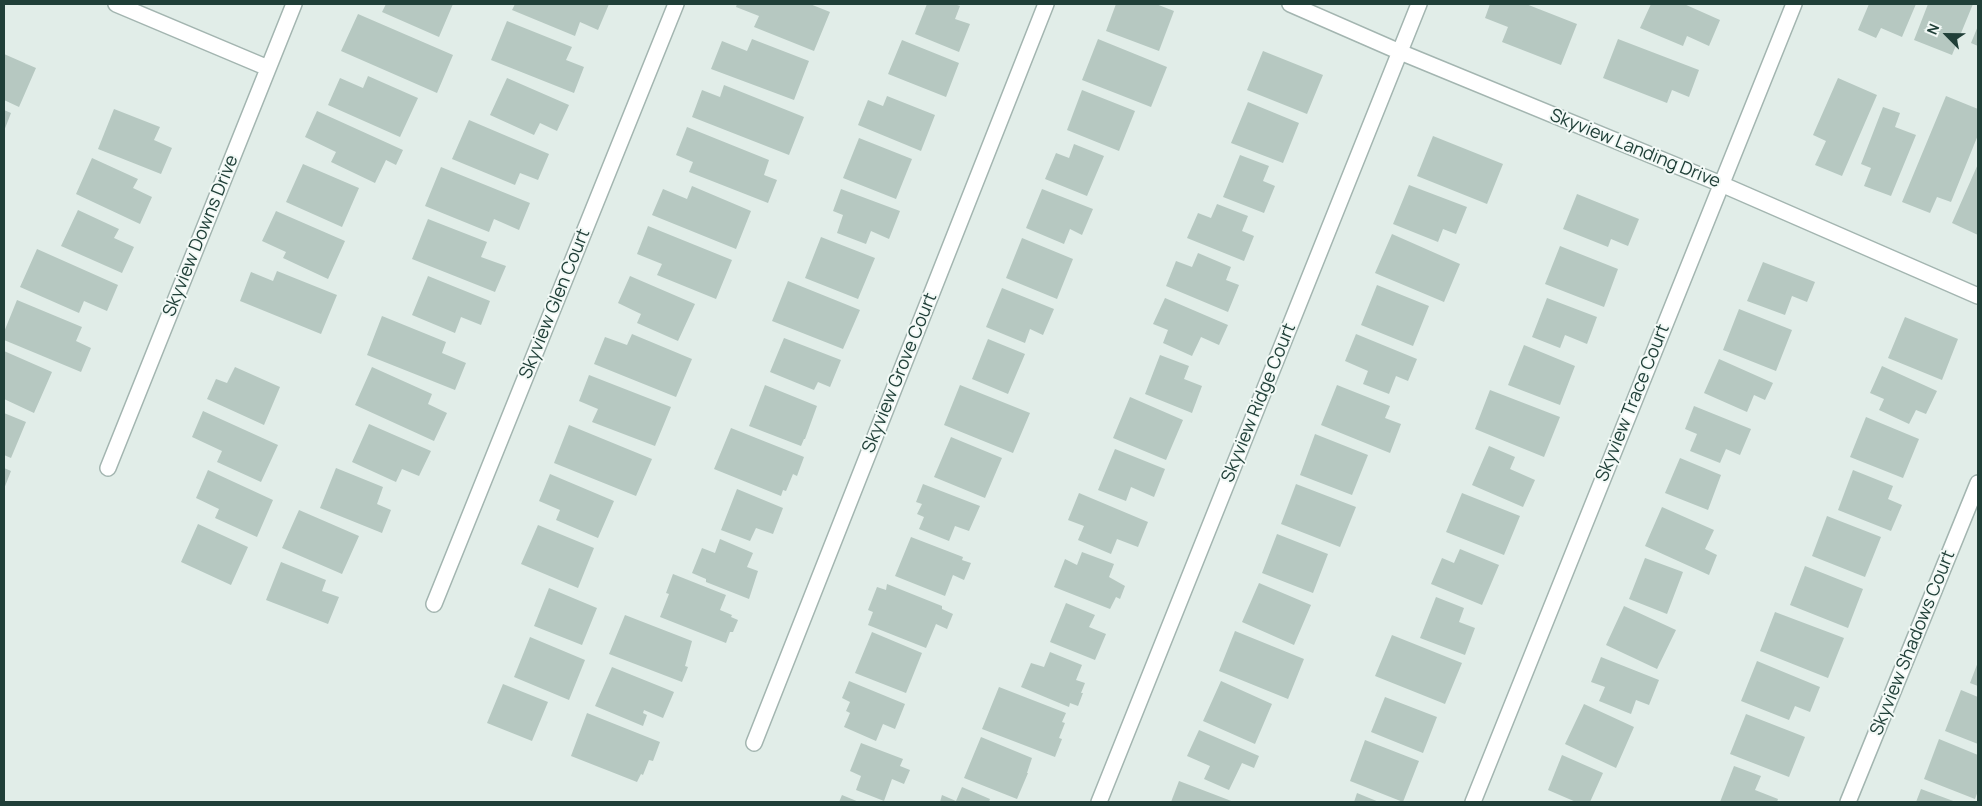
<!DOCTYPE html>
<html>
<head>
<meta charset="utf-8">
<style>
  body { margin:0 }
  #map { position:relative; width:1982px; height:806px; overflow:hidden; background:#e1ede8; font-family:Manrope,sans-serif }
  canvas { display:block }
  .frame { position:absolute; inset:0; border:5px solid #203f38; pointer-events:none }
  .north { position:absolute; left:1922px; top:10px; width:50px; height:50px; -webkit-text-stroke:4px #f2f9f6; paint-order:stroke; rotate:293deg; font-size:14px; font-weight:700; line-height:20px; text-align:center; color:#203f38 }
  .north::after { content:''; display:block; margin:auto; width:18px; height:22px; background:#203f38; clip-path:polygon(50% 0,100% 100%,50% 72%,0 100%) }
</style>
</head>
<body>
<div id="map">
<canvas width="1982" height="806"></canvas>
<div class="frame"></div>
<div class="north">N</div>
</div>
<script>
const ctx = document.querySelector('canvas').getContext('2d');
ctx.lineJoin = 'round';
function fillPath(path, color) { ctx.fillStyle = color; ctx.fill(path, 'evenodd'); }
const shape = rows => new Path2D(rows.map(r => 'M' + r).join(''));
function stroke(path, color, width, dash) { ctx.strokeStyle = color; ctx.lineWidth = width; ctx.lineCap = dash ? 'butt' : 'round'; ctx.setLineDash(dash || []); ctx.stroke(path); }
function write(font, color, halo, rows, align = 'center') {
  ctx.font = font + ' Manrope,sans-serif'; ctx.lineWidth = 4; ctx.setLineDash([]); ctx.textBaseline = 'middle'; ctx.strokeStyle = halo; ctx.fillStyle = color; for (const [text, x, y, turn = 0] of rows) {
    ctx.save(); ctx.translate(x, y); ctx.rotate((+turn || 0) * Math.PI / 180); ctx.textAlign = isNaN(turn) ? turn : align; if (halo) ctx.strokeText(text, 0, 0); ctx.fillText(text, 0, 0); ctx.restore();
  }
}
fillPath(shape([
  [386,4,453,4,439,37,382,12],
  [515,4,609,4,598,30,580,22,575,36,512,10],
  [737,4,810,4,830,12,814,51,754,27,759,16,736,7],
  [927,4,954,4,960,6,955,19,970,24,959,52,915,34],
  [1116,4,1156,4,1174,11,1159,51,1106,31],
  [1490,4,1526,4,1577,24,1561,65,1502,42,1508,27,1485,18],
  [1651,4,1684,4,1720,20,1709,46,1687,36,1683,46,1640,28],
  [1869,4,1916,4,1902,37,1881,28,1876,38,1858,30],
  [1928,4,1973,4,1952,55,1914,40],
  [358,14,453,55,437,93,341,51],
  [507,21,572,47,566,60,584,67,574,93,491,60],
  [1978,26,1978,46,1971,43],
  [752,39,809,61,794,100,711,69,722,41,747,51],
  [1098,39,1167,67,1151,107,1082,80],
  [1618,39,1699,70,1689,97,1672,90,1667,103,1603,78],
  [902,40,959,63,946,97,888,74],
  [1263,51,1323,75,1307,114,1247,90],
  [4,54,36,68,19,107,4,100],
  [368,76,418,98,400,137,328,105,340,78,363,88],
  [507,78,569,105,557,131,540,123,534,135,490,115],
  [1838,78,1877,95,1842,176,1815,165,1826,141,1813,135],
  [724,85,804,117,789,155,692,117,702,90,720,97],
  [1082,90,1135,111,1119,151,1067,130],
  [887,96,935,115,921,151,858,125,868,100,883,106],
  [1946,96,1978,109,1978,135,1951,202,1937,197,1930,213,1902,202],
  [1248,102,1299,123,1283,163,1231,143],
  [1883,107,1900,113,1895,127,1916,135,1891,196,1864,186,1871,168,1861,164],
  [114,109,160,127,154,140,172,148,161,174,98,149],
  [4,110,11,113,4,131],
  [317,111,403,150,396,165,386,160,375,183,331,162,336,152,305,137],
  [469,120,549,154,538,180,520,173,515,185,452,159],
  [687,127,769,160,764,175,777,180,768,203,689,172,693,162,676,155],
  [1433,136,1503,164,1487,204,1417,176],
  [859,138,912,159,896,199,843,178],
  [1074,144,1104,156,1087,196,1045,179,1056,153,1069,158],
  [1240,155,1269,166,1263,181,1275,186,1264,213,1223,197],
  [92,158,138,179,133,188,152,197,140,224,76,194],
  [303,164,359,188,342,227,286,202],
  [1978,164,1978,235,1952,223],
  [441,167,530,203,519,230,494,219,489,232,425,206],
  [1409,185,1467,207,1456,234,1443,229,1438,242,1393,224],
  [692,186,751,211,736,249,652,215,663,189,687,199],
  [841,189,900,211,889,239,871,231,866,244,837,233,843,215,833,211],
  [1042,189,1093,209,1082,235,1070,229,1064,244,1026,228],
  [1577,194,1639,219,1628,246,1611,239,1608,247,1563,229],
  [1217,204,1248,216,1242,231,1254,236,1244,261,1187,238,1198,213,1211,218],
  [78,210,119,229,114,238,134,247,122,273,61,246],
  [276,211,345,241,328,279,283,258,286,252,262,241],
  [428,219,487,242,481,257,506,266,495,292,412,259],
  [648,226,732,260,716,299,657,275,662,264,637,254],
  [1392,234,1460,264,1444,302,1375,273],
  [821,237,875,258,858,299,805,278],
  [1022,238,1073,259,1057,299,1006,278],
  [1560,246,1618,269,1604,307,1545,284],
  [37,249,118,285,107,311,84,301,79,313,20,287],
  [1198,253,1231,267,1226,280,1239,285,1228,312,1166,286,1176,261,1192,267],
  [1763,262,1815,282,1807,302,1792,296,1785,315,1747,301],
  [277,271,337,295,321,334,240,301,251,272,273,281],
  [428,276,490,301,481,325,461,317,455,333,412,315],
  [630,276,695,304,678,341,637,323,641,314,618,303],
  [788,281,860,310,843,349,772,321],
  [1377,285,1429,306,1413,346,1361,325],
  [1002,288,1054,309,1043,335,1030,329,1025,343,986,327],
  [1165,298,1228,325,1219,345,1201,337,1192,356,1163,343,1168,330,1153,324],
  [1547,298,1597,317,1587,344,1565,335,1560,348,1532,337],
  [17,300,82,327,76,341,91,348,81,372,4,340,4,332],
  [1739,309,1792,330,1776,371,1723,350],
  [382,316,446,342,442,353,466,363,455,390,367,355],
  [1905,317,1958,339,1942,380,1888,358],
  [632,334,692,359,676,397,594,364,605,337,627,345],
  [1356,334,1417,359,1408,381,1396,376,1389,394,1363,384,1368,371,1345,361],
  [784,338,841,360,830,387,818,382,814,390,770,372],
  [988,339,1025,354,1008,394,972,379],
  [1524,345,1575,366,1560,405,1508,385],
  [4,351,52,372,34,413,4,399],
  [1160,355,1189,366,1184,379,1202,386,1192,413,1145,394],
  [1719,359,1773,383,1765,400,1754,395,1747,412,1704,393],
  [1882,366,1937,391,1926,414,1916,410,1909,424,1879,410,1884,399,1870,393],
  [235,367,280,387,264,425,207,399,216,379,227,383],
  [372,367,432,394,428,404,447,413,434,441,355,405],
  [589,375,671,407,655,446,592,422,598,409,579,401],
  [765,385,817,406,805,439,804,439,801,446,749,426],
  [960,385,1030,413,1013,453,944,425],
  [1337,385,1390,406,1385,418,1401,424,1390,453,1321,425],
  [1490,390,1560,417,1544,457,1475,429],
  [1130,397,1183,420,1166,460,1113,438],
  [1694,406,1751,429,1740,455,1726,449,1720,463,1690,451,1697,434,1685,429],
  [203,411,278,445,261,482,217,462,222,451,192,437],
  [4,413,26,422,11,458,4,455],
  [1866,417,1919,439,1903,478,1850,457],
  [369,424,431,451,419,476,402,469,396,482,352,462],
  [569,425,652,459,636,496,554,463],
  [731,428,804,457,797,476,793,474,786,491,783,490,781,496,714,469],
  [1315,434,1368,455,1352,495,1300,475],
  [951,437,1002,458,985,498,934,477],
  [1489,446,1515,457,1510,469,1535,480,1523,507,1472,485],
  [1115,449,1165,469,1154,497,1131,487,1126,501,1098,490],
  [1680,458,1721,475,1708,510,1665,493],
  [4,468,11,471,4,489],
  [336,468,383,487,377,504,391,510,382,533,320,508],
  [208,470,273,500,257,537,215,518,219,509,196,498],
  [1853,470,1893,486,1888,499,1902,505,1891,531,1838,510],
  [550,474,614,501,598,538,556,520,560,510,539,501],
  [923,484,980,506,969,531,955,526,949,541,919,529,924,517,917,514,922,504,916,502],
  [1296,484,1356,507,1340,547,1281,524],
  [737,489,783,508,773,534,756,528,750,541,721,530],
  [1079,493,1148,522,1138,547,1117,539,1111,554,1078,540,1084,526,1068,520],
  [1462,493,1520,516,1504,555,1446,532],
  [1662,507,1714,530,1705,549,1717,555,1709,575,1645,546],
  [299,510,359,536,342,574,282,548],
  [1827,516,1881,537,1865,577,1812,556],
  [198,524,248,547,231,585,181,562],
  [538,525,594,548,578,588,521,564],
  [1277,534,1328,554,1313,593,1262,573],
  [911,537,963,557,962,560,971,563,964,580,953,575,945,596,895,576],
  [720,539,753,553,747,567,758,571,749,599,706,582,706,579,692,573,702,548,715,553],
  [1460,549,1499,565,1482,605,1431,584,1442,558,1454,563],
  [1082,552,1114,564,1109,577,1125,586,1120,599,1116,597,1110,609,1054,587,1065,559,1077,565],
  [1645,558,1683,572,1667,614,1629,599],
  [281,562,326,580,322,591,339,597,328,624,266,600],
  [1805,566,1863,589,1848,628,1790,605],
  [673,574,726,595,720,610,732,615,731,617,738,620,733,632,730,632,726,643,660,617,669,594,666,593],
  [1259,583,1311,605,1294,645,1242,622],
  [887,584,942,606,942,609,953,614,947,629,936,624,926,648,868,625,873,612,868,610,877,587,886,590],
  [549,588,597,608,582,645,534,626],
  [1436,597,1464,608,1459,622,1475,628,1465,655,1420,638],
  [1066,603,1095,615,1089,627,1106,634,1095,660,1050,642],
  [1624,606,1676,630,1657,669,1606,645],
  [1775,612,1844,638,1828,678,1760,651],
  [625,615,692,641,685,666,688,667,682,682,609,654],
  [1235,631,1304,659,1288,699,1219,671],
  [872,632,922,653,906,693,855,673],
  [1392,635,1462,663,1445,704,1375,676],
  [530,637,585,660,569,700,514,677],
  [1050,652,1082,665,1076,680,1085,683,1081,693,1083,693,1078,706,1070,703,1069,707,1021,687,1031,663,1044,667],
  [1601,657,1659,680,1649,705,1636,700,1631,714,1599,701,1605,687,1591,682],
  [1757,661,1820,687,1810,712,1795,706,1789,720,1741,701],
  [1978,662,1978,686,1970,683],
  [612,667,674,692,663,718,644,710,643,713,647,715,643,726,595,706],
  [849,681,905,704,895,729,883,724,876,741,844,727,850,713,846,711,850,702,842,698],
  [1221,681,1272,704,1255,744,1203,721],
  [503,684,548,702,532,741,487,723],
  [999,687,1066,713,1062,722,1065,723,1059,738,1062,739,1055,757,982,729],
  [1961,690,1978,697,1978,744,1945,731],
  [1385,697,1437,717,1423,753,1371,732],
  [1584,704,1634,727,1616,768,1565,744],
  [587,713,660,742,653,761,649,760,643,775,641,774,637,782,571,756],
  [1746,714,1805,737,1789,777,1730,754],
  [1199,730,1259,756,1254,768,1242,763,1229,790,1204,779,1210,766,1187,756],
  [981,737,1032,758,1027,773,1028,773,1017,799,964,778],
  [1939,739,1978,755,1978,791,1975,799,1924,779],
  [1365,740,1419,761,1403,802,1350,781],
  [861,743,903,759,900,766,910,770,904,784,892,779,884,801,856,790,861,776,850,771],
  [1562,755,1603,773,1590,802,1576,802,1548,790],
  [1734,766,1761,776,1755,790,1778,799,1777,802,1720,802],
  [1179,781,1234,802,1171,802],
  [962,787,990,799,989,802,940,802,942,795,956,801],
  [1921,789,1956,802,1916,802],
  [1357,793,1379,802,1354,802],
  [842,795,859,802,839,802]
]), '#b6c8c1');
const street = shape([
  [116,4,268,68],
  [1290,4,1400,52,1721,184,1978,296],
  [108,468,294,4],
  [434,604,676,4],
  [754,743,1046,4],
  [1099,802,1419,4],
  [1473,802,1794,4],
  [1848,802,1978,483]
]);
stroke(street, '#a3b5b0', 18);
stroke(street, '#fff', 15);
write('18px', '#203f38', '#f2f9f6', [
  ["Skyview Landing Drive",1635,149,22],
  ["Skyview Downs Drive",201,236,-68],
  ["Skyview Glen Court",555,304,-68],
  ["Skyview Grove Court",900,373,-68],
  ["Skyview Ridge Court",1259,403,-68],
  ["Skyview Trace Court",1633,403,-68],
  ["Skyview Shadows Court",1913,643,-68]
]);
</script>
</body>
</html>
